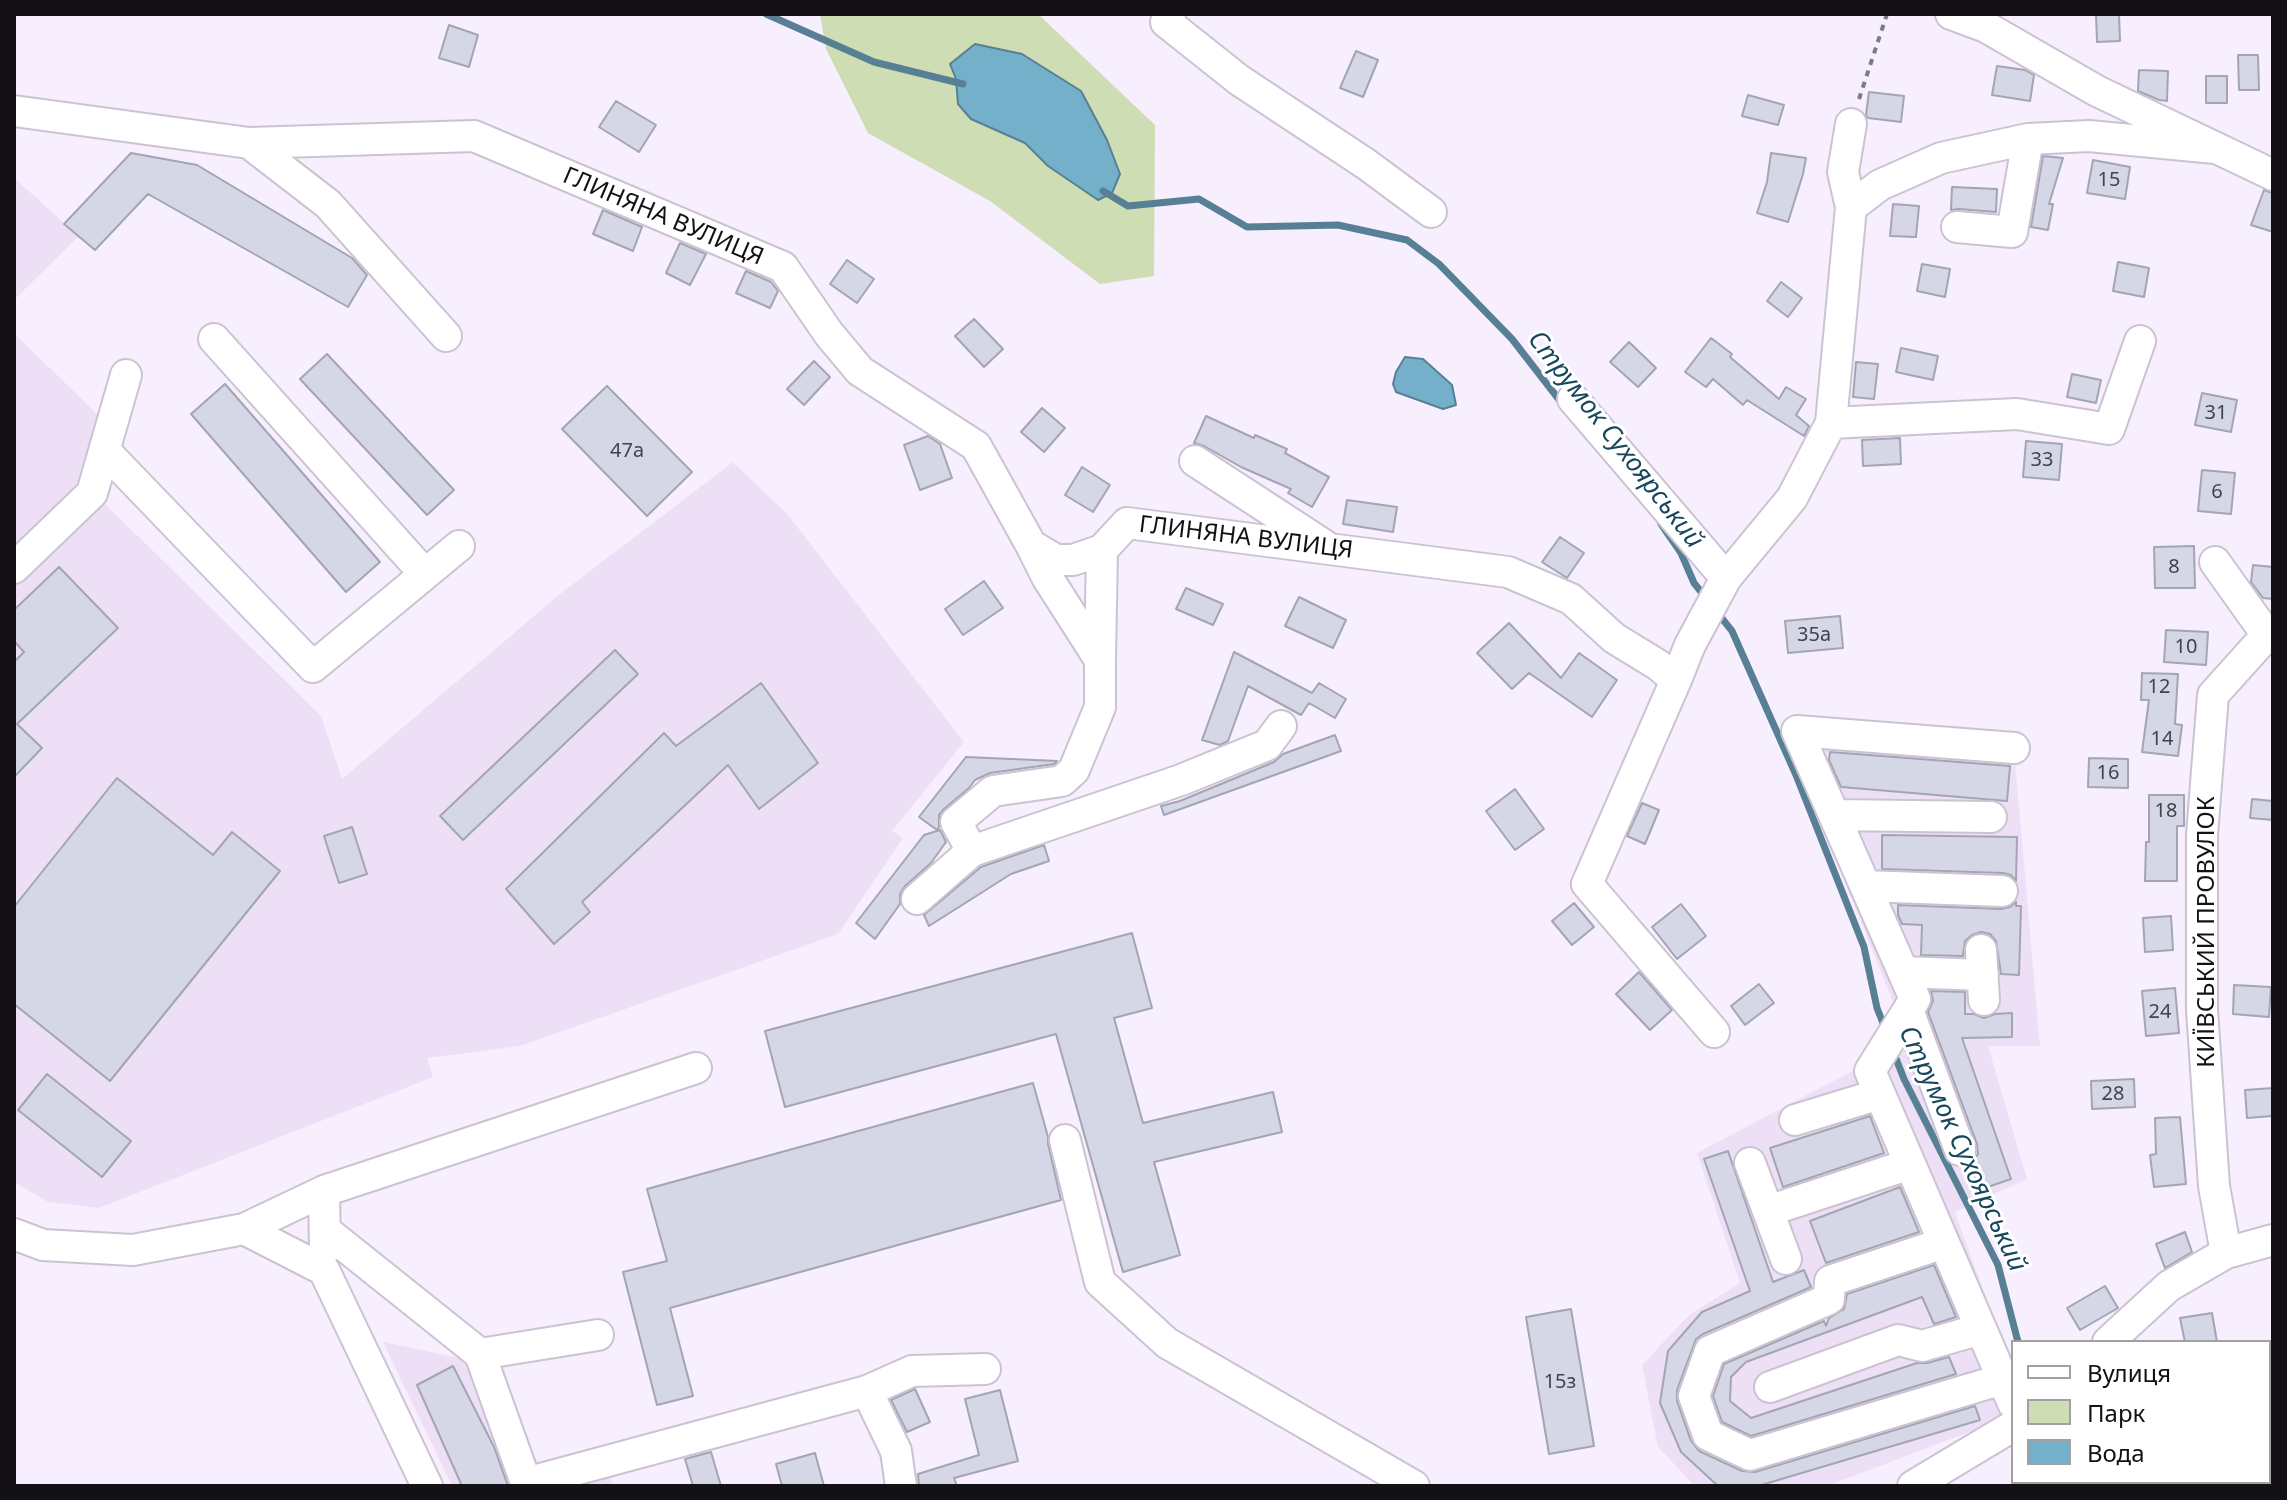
<!DOCTYPE html>
<html>
<head>
<meta charset="utf-8">
<style>
  body { margin:0 }
  #map { position:relative; width:2287px; height:1500px; overflow:hidden; background:#f7eefe; font-family:"Noto Sans",sans-serif }
  canvas { display:block }
  .frame { position:absolute; inset:0; border:16px solid #141116; pointer-events:none }
  .legend { position:absolute; left:2011px; top:1340px; width:260px; height:144px; box-sizing:border-box; background:#fff; border:2px solid #a1a0a2; margin:0; padding:10px 14px; list-style:none; font-size:24px; color:#141116 }
  .legend li { display:flex; align-items:center; gap:16px; height:40px }
  .legend b { width:40px; border:2px solid #a1a0a2 }
</style>
</head>
<body>
<div id="map">
<canvas width="2287" height="1500"></canvas>
<div class="frame"></div>
<ul class="legend">
<li><b style="height:10px;background:#fff"></b>Вулиця</li>
<li><b style="height:22px;background:#ceddb4"></b>Парк</li>
<li><b style="height:22px;background:#75b0cb"></b>Вода</li>
</ul>
</div>
<script>
const ctx = document.querySelector('canvas').getContext('2d');
ctx.lineJoin = 'round';
function fillPath(path, color) { ctx.fillStyle = color; ctx.fill(path, 'evenodd'); }
const shape = rows => new Path2D(rows.map(r => 'M' + r).join(''));
function stroke(path, color, width, dash) { ctx.strokeStyle = color; ctx.lineWidth = width; ctx.lineCap = dash ? 'butt' : 'round'; ctx.setLineDash(dash || []); ctx.stroke(path); }
function write(font, color, halo, rows, align = 'center') {
  ctx.font = font + ' "Noto Sans",sans-serif'; ctx.lineWidth = 6; ctx.setLineDash([]); ctx.textBaseline = 'middle'; ctx.strokeStyle = halo; ctx.fillStyle = color; for (const [text, x, y, turn = 0] of rows) {
    ctx.save(); ctx.translate(x, y); ctx.rotate((+turn || 0) * Math.PI / 180); ctx.textAlign = isNaN(turn) ? turn : align; if (halo) ctx.strokeText(text, 0, 0); ctx.fillText(text, 0, 0); ctx.restore();
  }
}
fillPath(shape([
  [14,178,79,236,14,300],
  [14,333,99,416,80,484,14,546],
  [733,462,788,515,964,742,892,831,903,838,838,934,520,1046,427,1058,433,1077,99,1208,48,1202,14,1182,14,573,96,495,321,716,342,779,560,594],
  [1781,723,2013,739,2040,1046,1988,1046,2027,1179,1955,1212,2013,1372,2013,1402,1993,1423,1827,1486,1695,1486,1658,1447,1642,1365,1689,1315,1740,1283,1697,1153,1856,1069,1894,1004],
  [383,1342,499,1366,540,1469,602,1454,613,1486,452,1486]
]), '#ede0f6');
fillPath(shape([
  [820,14,1038,14,1155,125,1154,276,1100,284,990,201,868,133,826,49]
]), '#ceddb4');
const water = shape([
  [975,44,1022,54,1081,91,1107,140,1120,174,1112,193,1098,200,1048,166,1025,143,971,119,958,104,956,79,950,64,975,44],
  [1405,357,1423,359,1452,385,1456,405,1443,409,1396,392,1393,384,1396,372,1405,357]
]);
fillPath(water, '#75b0cb');
stroke(water, '#588095', 2);
stroke(shape([
  [766,14,874,62,963,84],
  [1103,191,1128,206,1199,199,1247,227,1338,225,1407,240,1439,264,1512,339,1564,406],
  [1661,524,1681,553,1694,583,1706,598],
  [1716,611,1732,631,1796,775,1864,947,1877,1008,1885,1028],
  [1893,1051,1904,1079,1998,1265,2018,1342],
  [2059,1482,2060,1486]
]), '#588095', 7);
const building = shape([
  [2096,14,2119,14,2120,41,2097,42,2096,14],
  [449,25,478,35,469,67,439,58,449,25],
  [1356,51,1378,60,1363,97,1340,88,1356,51],
  [2238,55,2258,55,2259,90,2239,90,2238,55],
  [1997,66,2025,70,2034,75,2030,101,1992,95,1997,66],
  [2139,70,2168,71,2167,101,2159,100,2138,91,2139,70],
  [2206,76,2227,76,2227,103,2206,103,2206,76],
  [1869,92,1904,96,1901,122,1868,118,1866,115,1869,92],
  [1748,95,1784,105,1778,125,1742,116,1748,95],
  [616,101,656,125,639,152,599,127,616,101],
  [131,153,197,165,352,258,367,275,348,307,148,194,95,250,64,224,131,153],
  [1771,153,1806,158,1803,174,1788,222,1757,213,1767,182,1771,153],
  [2043,156,2063,158,2049,204,2053,204,2048,230,2031,227,2043,156],
  [2093,160,2130,167,2125,199,2087,193,2093,160],
  [1952,187,1997,189,1996,212,1959,209,1951,210,1952,187],
  [2264,190,2273,193,2273,232,2251,225,2264,190],
  [1893,204,1919,206,1916,237,1890,236,1893,204],
  [603,210,642,227,633,251,593,234,603,210],
  [680,243,706,254,690,285,666,273,680,243],
  [847,260,874,279,857,303,830,284,847,260],
  [2118,262,2149,268,2144,297,2113,291,2118,262],
  [1922,264,1950,269,1945,297,1917,291,1922,264],
  [746,271,771,282,778,291,770,308,736,293,746,271],
  [1781,282,1802,298,1788,317,1767,301,1781,282],
  [974,319,1003,349,984,367,955,336,974,319],
  [1711,338,1732,354,1730,357,1779,399,1786,387,1806,399,1796,415,1809,426,1804,436,1747,400,1743,405,1713,379,1706,387,1685,372,1711,338],
  [1629,342,1656,368,1638,387,1610,362,1629,342],
  [1901,348,1938,356,1933,380,1896,372,1901,348],
  [327,354,454,490,427,515,300,379,327,354],
  [814,361,830,377,804,405,787,389,814,361],
  [1856,362,1878,364,1874,399,1853,397,1856,362],
  [2072,374,2101,380,2096,403,2067,397,2072,374],
  [225,384,380,562,346,592,191,414,225,384],
  [607,386,692,472,647,516,562,429,607,386],
  [2202,393,2237,400,2231,432,2195,425,2202,393],
  [1042,408,1065,428,1044,452,1021,432,1042,408],
  [1206,416,1254,438,1255,435,1287,449,1285,453,1329,477,1312,507,1288,493,1291,489,1241,467,1204,446,1194,443,1206,416],
  [928,436,940,444,952,478,920,490,904,445,928,436],
  [1900,438,1901,464,1863,466,1862,440,1900,438],
  [2026,441,2062,444,2059,480,2023,477,2026,441],
  [1082,467,1110,485,1093,512,1065,495,1082,467],
  [2202,470,2235,473,2231,514,2198,511,2202,470],
  [1347,500,1397,507,1393,532,1343,524,1347,500],
  [1560,537,1584,553,1567,578,1542,562,1560,537],
  [2194,546,2195,588,2155,588,2154,547,2194,546],
  [2253,565,2273,567,2273,599,2263,598,2251,582,2253,565],
  [59,567,118,628,17,724,42,748,14,777,14,662,24,652,14,641,14,610,59,567],
  [984,581,1003,608,963,635,945,609,984,581],
  [1186,588,1223,604,1213,625,1176,609,1186,588],
  [1299,597,1346,620,1333,648,1285,626,1299,597],
  [1840,616,1843,648,1788,653,1785,621,1840,616],
  [1509,623,1561,678,1579,653,1617,680,1592,717,1529,673,1512,689,1477,653,1509,623],
  [2166,630,2208,632,2206,665,2164,662,2166,630],
  [615,650,638,674,463,840,440,816,615,650],
  [1234,652,1312,693,1319,683,1346,699,1335,718,1309,703,1301,715,1248,686,1228,741,1220,745,1202,740,1234,652],
  [2142,673,2178,674,2175,724,2182,725,2178,756,2142,752,2149,700,2141,700,2142,673],
  [761,683,818,763,759,809,728,765,582,902,590,912,554,944,506,889,664,733,676,746,761,683],
  [1335,735,1341,751,1164,815,1161,806,1180,801,1274,762,1283,754,1335,735],
  [1830,752,2010,766,2007,801,1841,787,1829,760,1830,752],
  [966,757,1057,761,1054,764,990,773,975,780,969,788,944,809,939,815,939,827,937,830,919,817,966,757],
  [2089,758,2128,759,2128,788,2088,787,2089,758],
  [117,778,213,855,232,832,280,871,110,1081,14,1004,14,907,117,778],
  [1515,789,1544,829,1515,850,1486,811,1515,789],
  [2149,795,2184,795,2184,826,2177,826,2177,881,2145,881,2146,842,2149,842,2149,795],
  [2252,799,2273,801,2273,820,2250,818,2252,799],
  [1642,803,1659,810,1645,844,1627,836,1642,803],
  [352,827,367,874,339,883,324,836,352,827],
  [940,830,946,842,931,863,905,886,900,894,900,904,875,939,856,923,924,835,940,830],
  [1882,835,2017,837,2016,881,2011,875,2003,873,1882,869,1882,835],
  [1044,845,1049,861,1011,874,929,926,924,915,981,867,1044,845],
  [2016,902,2016,906,2021,906,2019,975,2001,974,1996,941,1990,934,1981,932,1972,935,1965,941,1963,956,1921,955,1922,925,1902,924,1898,915,1898,905,2001,909,2010,907,2016,902],
  [1574,903,1594,927,1572,945,1552,921,1574,903],
  [1681,904,1706,936,1677,959,1652,927,1681,904],
  [2171,916,2173,950,2145,952,2143,918,2171,916],
  [1132,933,1152,1008,1114,1018,1143,1123,1273,1092,1282,1132,1154,1162,1180,1255,1123,1272,1056,1034,785,1107,765,1031,1132,933],
  [1639,972,1672,1010,1650,1030,1616,994,1639,972],
  [1759,984,1774,1003,1745,1025,1731,1006,1759,984],
  [2234,985,2271,987,2269,1017,2233,1014,2234,985],
  [2175,988,2179,1033,2146,1036,2142,991,2175,988],
  [1931,991,1965,992,1965,1014,1974,1014,1984,1018,1995,1014,2012,1013,2012,1037,1962,1038,2011,1179,1979,1190,1970,1164,1978,1154,1977,1144,1928,1012,1933,1001,1931,991],
  [47,1074,131,1141,102,1177,18,1110,47,1074],
  [2134,1079,2135,1107,2092,1109,2091,1081,2134,1079],
  [1033,1083,1048,1137,1048,1144,1061,1200,670,1308,693,1396,657,1405,623,1272,667,1261,647,1189,1033,1083],
  [2273,1088,2273,1116,2247,1118,2245,1090,2273,1088],
  [1870,1116,1884,1153,1783,1187,1770,1148,1870,1116],
  [2180,1117,2186,1184,2154,1187,2150,1155,2156,1154,2155,1118,2180,1117],
  [1728,1151,1773,1282,1804,1270,1811,1287,1703,1334,1696,1339,1677,1390,1677,1401,1691,1441,1699,1451,1742,1471,1755,1472,1975,1406,1980,1420,1758,1486,1718,1486,1681,1452,1660,1403,1668,1351,1702,1312,1750,1291,1704,1159,1728,1151],
  [1900,1187,1919,1232,1826,1263,1810,1221,1900,1187],
  [2185,1232,2192,1252,2165,1268,2156,1244,2185,1232],
  [1934,1265,1956,1317,1934,1324,1922,1297,1746,1362,1731,1377,1730,1401,1751,1418,1917,1363,1927,1363,1949,1357,1956,1374,1751,1436,1722,1422,1713,1396,1724,1364,1824,1321,1826,1326,1829,1318,1844,1309,1847,1294,1934,1265],
  [2105,1286,2118,1308,2080,1330,2067,1308,2105,1286],
  [1571,1309,1594,1446,1549,1454,1526,1317,1571,1309],
  [2212,1313,2217,1342,2185,1342,2180,1318,2212,1313],
  [453,1366,494,1447,508,1486,462,1486,417,1385,453,1366],
  [915,1389,930,1422,907,1432,891,1400,915,1389],
  [1000,1390,1018,1461,954,1478,957,1486,919,1486,918,1474,979,1455,965,1399,1000,1390],
  [711,1452,721,1486,693,1486,685,1459,711,1452],
  [815,1453,824,1486,782,1486,776,1464,815,1453]
]);
fillPath(building, '#d5d7e7');
stroke(building, '#a3a4b4', 2);
const minor = shape([
  [1170,14,1166,22,1239,80,1366,164,1431,212],
  [1951,14,1986,27,2097,91,2273,175],
  [14,111,249,143,474,136,783,267,829,334,860,371,976,446,1031,545,1056,560,1073,560,1102,550,1127,523,1508,572,1571,599,1614,638,1658,665,1676,680,1587,884,1714,1032],
  [1851,124,1843,172,1851,207],
  [249,143,328,204,446,336],
  [1957,227,2012,232,2028,139],
  [214,339,424,573],
  [1573,399,1726,578],
  [1831,423,2017,414,2109,429,2140,341],
  [105,451,313,667,459,546],
  [1195,461,1324,545],
  [2215,562,2267,635],
  [14,568,92,493,126,375],
  [1100,660,1102,550],
  [1676,680,1690,645,1726,578,1792,498,1831,423,1851,207,1880,185,1941,158,2028,139,2089,136,2215,148],
  [1834,815,1991,817],
  [972,851,956,822,993,791,1062,781,1074,770,1100,707,1100,660,1047,577,1031,545],
  [1865,886,2002,891],
  [917,899,972,851,1181,780,1267,745,1281,726],
  [1981,950,1984,1000],
  [1903,972,1983,975],
  [1908,1010,1960,1150],
  [1795,1120,1880,1094],
  [1065,1140,1100,1282,1167,1343,1414,1486],
  [1750,1163,1786,1259],
  [1768,1211,1910,1164],
  [244,1229,324,1191],
  [326,1231,480,1354,526,1483,867,1391,896,1451,901,1486],
  [14,1234,43,1245,133,1250,244,1229,324,1270,427,1486],
  [1944,1243,1830,1281,1829,1299,1710,1351,1694,1396,1708,1435,1750,1455,2003,1379],
  [325,1249,324,1191,696,1068],
  [2226,1253,2214,1186,2202,1010,2202,835,2213,695,2267,635,2273,635],
  [2108,1342,2169,1286,2226,1253,2273,1240],
  [480,1354,598,1335],
  [1770,1387,1898,1340,1922,1346,1981,1329],
  [867,1391,912,1371,985,1369],
  [2013,1403,1870,1071,1915,999,1797,731,2014,748],
  [1913,1486,2013,1426]
]);
stroke(minor, '#cbc3d2', 34);
stroke(shape([
  [1859,99,1887,14]
]), '#7f7983', 4, [6, 6]);
stroke(minor, '#fff', 30);
write('20px', '#44424a', null, [
  ["15",2109,180],
  ["31",2216,413],
  ["47а",627,451],
  ["33",2042,460],
  ["6",2217,492],
  ["8",2174,567],
  ["35а",1814,635],
  ["10",2186,647],
  ["12",2159,687],
  ["14",2162,739],
  ["16",2108,773],
  ["18",2166,811],
  ["24",2160,1012],
  ["28",2113,1094],
  ["15з",1560,1382]
]);
write('24px', '#141116', '#fff', [
  ["ГЛИНЯНА ВУЛИЦЯ",663,217,23],
  ["ГЛИНЯНА ВУЛИЦЯ",1246,538,7],
  ["КИЇВСЬКИЙ ПРОВУЛОК",2207,932,-90]
]);
write('italic 26px', '#16475b', '#fff', [
  ["Струмок Сухоярський",1615,440,52],
  ["Струмок Сухоярський",1962,1149,65]
]);
</script>
</body>
</html>
